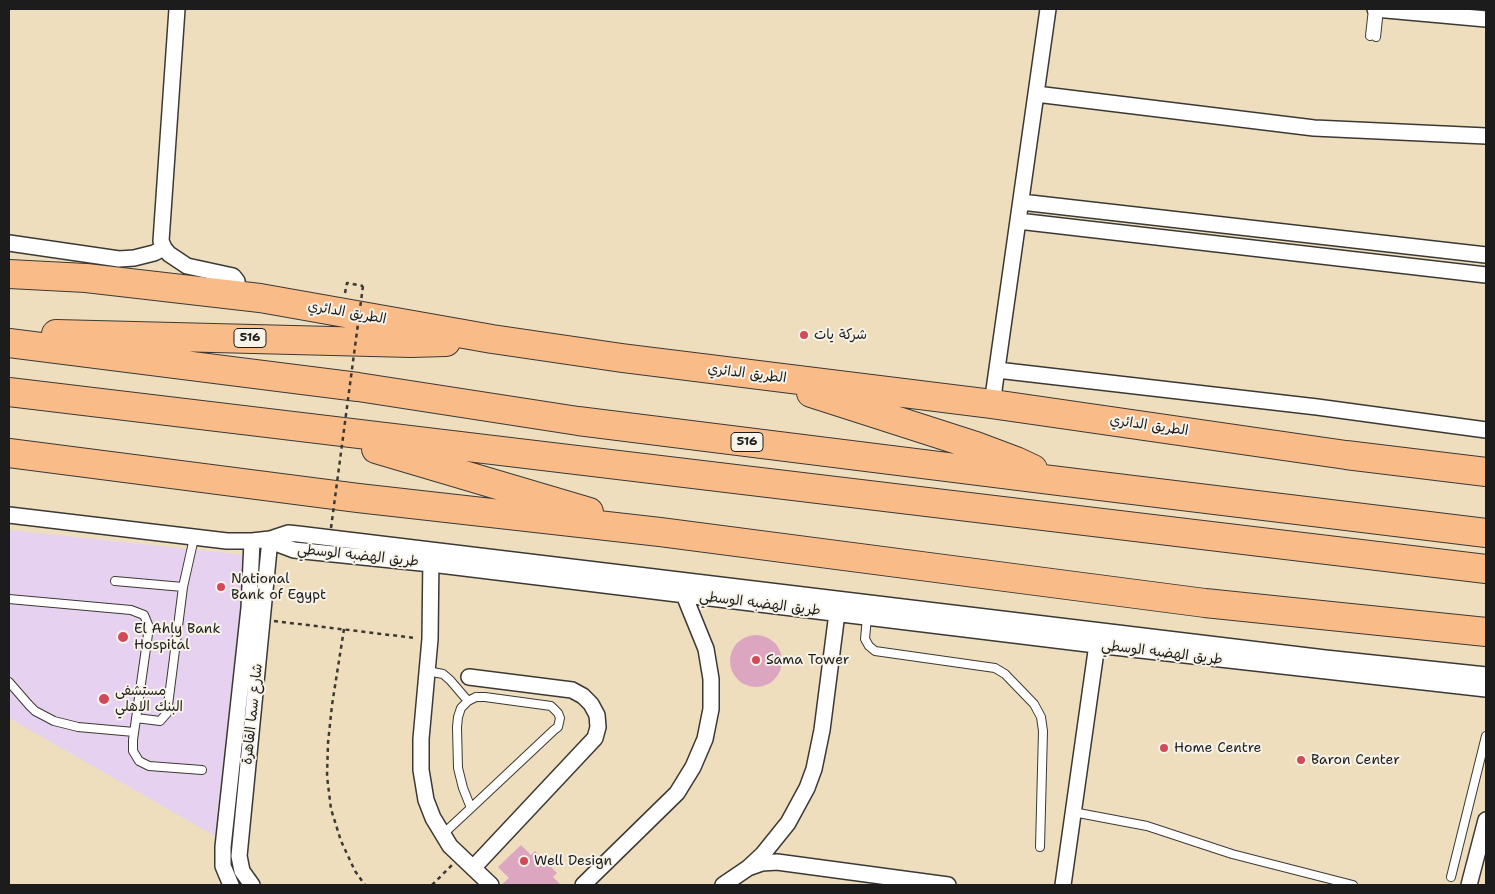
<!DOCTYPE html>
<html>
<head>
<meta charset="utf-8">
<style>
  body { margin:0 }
  #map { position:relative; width:1495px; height:894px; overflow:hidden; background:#eedebd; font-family:"Shantell Sans",sans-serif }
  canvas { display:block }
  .frame { position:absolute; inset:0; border:10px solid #1c1c1c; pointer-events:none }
</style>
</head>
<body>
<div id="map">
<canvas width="1495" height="894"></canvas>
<div class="frame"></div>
</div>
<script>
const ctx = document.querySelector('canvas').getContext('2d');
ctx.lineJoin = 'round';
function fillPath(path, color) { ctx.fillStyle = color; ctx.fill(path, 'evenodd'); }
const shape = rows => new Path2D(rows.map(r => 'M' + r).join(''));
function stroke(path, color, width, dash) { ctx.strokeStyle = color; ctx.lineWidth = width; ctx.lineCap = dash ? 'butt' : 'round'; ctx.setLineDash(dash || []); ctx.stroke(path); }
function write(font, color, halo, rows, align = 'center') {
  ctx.font = font + ' "Shantell Sans","Playpen Sans Arabic",sans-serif'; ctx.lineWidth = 4; ctx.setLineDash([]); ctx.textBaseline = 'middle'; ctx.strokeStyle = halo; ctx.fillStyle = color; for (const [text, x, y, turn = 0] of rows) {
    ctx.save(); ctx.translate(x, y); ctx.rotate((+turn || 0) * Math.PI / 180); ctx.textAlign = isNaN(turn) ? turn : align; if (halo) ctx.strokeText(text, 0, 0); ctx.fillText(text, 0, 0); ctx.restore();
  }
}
fillPath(shape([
  [9,530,246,555,215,836,9,718]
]), '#e6d2f0');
fillPath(shape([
  '730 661a26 26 0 1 1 52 0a26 26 0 1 1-52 0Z',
  [521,845,531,855,535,851,557,873,553,877,561,885,501,885,509,878,498,867]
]), '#dda6c0');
const lane = shape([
  [1370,36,1373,9],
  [1376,37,1379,9],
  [115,581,183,587],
  [9,599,131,610,144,615,149,627,133,740,133,751,139,761,149,766,202,770],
  [867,617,865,639,869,646,875,651,995,668,1005,674,1034,704,1041,717,1043,731,1040,847],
  [427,671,443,674,450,680,468,701],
  [9,682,29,705,35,711,54,721,78,727,134,732],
  [476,697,485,697,551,706,558,713,560,718,558,727,554,730,471,808,463,788,458,768,457,727,458,717,461,708,468,701,476,697],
  [136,718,160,721,167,713,183,587,194,538],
  [1073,812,1147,826,1232,854,1353,885],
  [442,835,471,808],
  [1451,877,1486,736]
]);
const street = shape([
  [177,9,161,241,164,248,169,254,187,266,233,276,237,281,238,295],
  [1375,9,1486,19],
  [1036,94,1314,128,1486,136],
  [1021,202,1486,255],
  [1018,221,1486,275],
  [9,243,119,259,134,258,154,253,164,248],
  [997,370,1317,407,1486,430],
  [992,404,1048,9],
  [9,515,227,541,252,541,270,539,288,533,298,534,1325,658,1486,675],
  [270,539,278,544,294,550,431,564,1096,645,1486,689],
  [431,554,430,639,421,739,421,770,426,800,433,818,450,846,491,885],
  [469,677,572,690,583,696,591,704,597,715,598,727,595,738,473,868],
  [748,868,763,854,788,823,807,788,814,769,822,730,837,613],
  [231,885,223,866,223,847,249,608,252,541],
  [252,885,242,871,239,856,270,539],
  [583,885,677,793,693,767,705,739,711,709,711,679,706,649,684,595],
  [723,885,748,868,762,863,777,862,948,885],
  [1063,885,1098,637],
  [1469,885,1486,820]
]);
const highway = shape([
  [9,274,86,278,260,298,492,339,622,358,992,404,1346,455,1486,472],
  [56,334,411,343,446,342],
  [9,343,358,387,578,421,1059,481,1486,533],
  [9,392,1486,569],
  [811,393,976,446,1016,461,1033,469],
  [376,449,589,512],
  [9,453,358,498,660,532,1205,603,1486,632]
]);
stroke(lane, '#3c3934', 10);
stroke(street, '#3c3934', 18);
stroke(highway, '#3c3934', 30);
stroke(shape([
  [345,293,347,283,363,286],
  [274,621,415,638],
  [344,629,332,705,328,743,327,776,331,809,341,841,355,871,365,885],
  [432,885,452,865]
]), '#3c3934', 2.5, [4, 4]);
stroke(lane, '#fff', 8);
stroke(street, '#fff', 15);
stroke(highway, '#f9bc89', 28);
stroke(shape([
  [331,528,363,286]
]), '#3c3934', 2.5, [4, 4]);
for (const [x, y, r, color] of [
  [804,335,5,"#d1495b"],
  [221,587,5,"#d1495b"],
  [123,637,6,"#d1495b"],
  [756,660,5,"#d1495b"],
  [104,699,6,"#d1495b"],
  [1164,748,5,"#d1495b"],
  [1301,760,5,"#d1495b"],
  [524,861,5,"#d1495b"]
]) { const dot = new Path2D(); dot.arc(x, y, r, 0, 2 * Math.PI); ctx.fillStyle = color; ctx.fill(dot); stroke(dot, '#f7f3e8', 2); }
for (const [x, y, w] of [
  [250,338,32],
  [747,442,32]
]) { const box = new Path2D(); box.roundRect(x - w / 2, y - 9.5, w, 19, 4); ctx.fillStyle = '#f7f3e8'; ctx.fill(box); stroke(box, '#1c1c1c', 1); }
write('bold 12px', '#1c1c1c', null, [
  ["516",250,338],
  ["516",747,442]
]);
write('14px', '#1c1c1c', '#f7f3e8', [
  ["الطريق الدائري",347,313,10],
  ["الطريق الدائري",747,374,7],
  ["الطريق الدائري",1149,426,8],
  ["طريق الهضبه الوسطي",358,556,6],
  ["طريق الهضبه الوسطي",760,604,7],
  ["طريق الهضبه الوسطي",1162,653,7],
  ["شارع سما القاهرة",253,714,-84]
]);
write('14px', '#1c1c1c', '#f7f3e8', [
  ["شركة يات",814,335],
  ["National",231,579],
  ["Bank of Egypt",231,595],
  ["El Ahly Bank",134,629],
  ["Hospital",134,645],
  ["Sama Tower",766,660],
  ["مستشفى",115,691],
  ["البنك الاهلي",115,707],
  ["Home Centre",1174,748],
  ["Baron Center",1311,760],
  ["Well Design",534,861]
], 'left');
</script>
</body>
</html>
